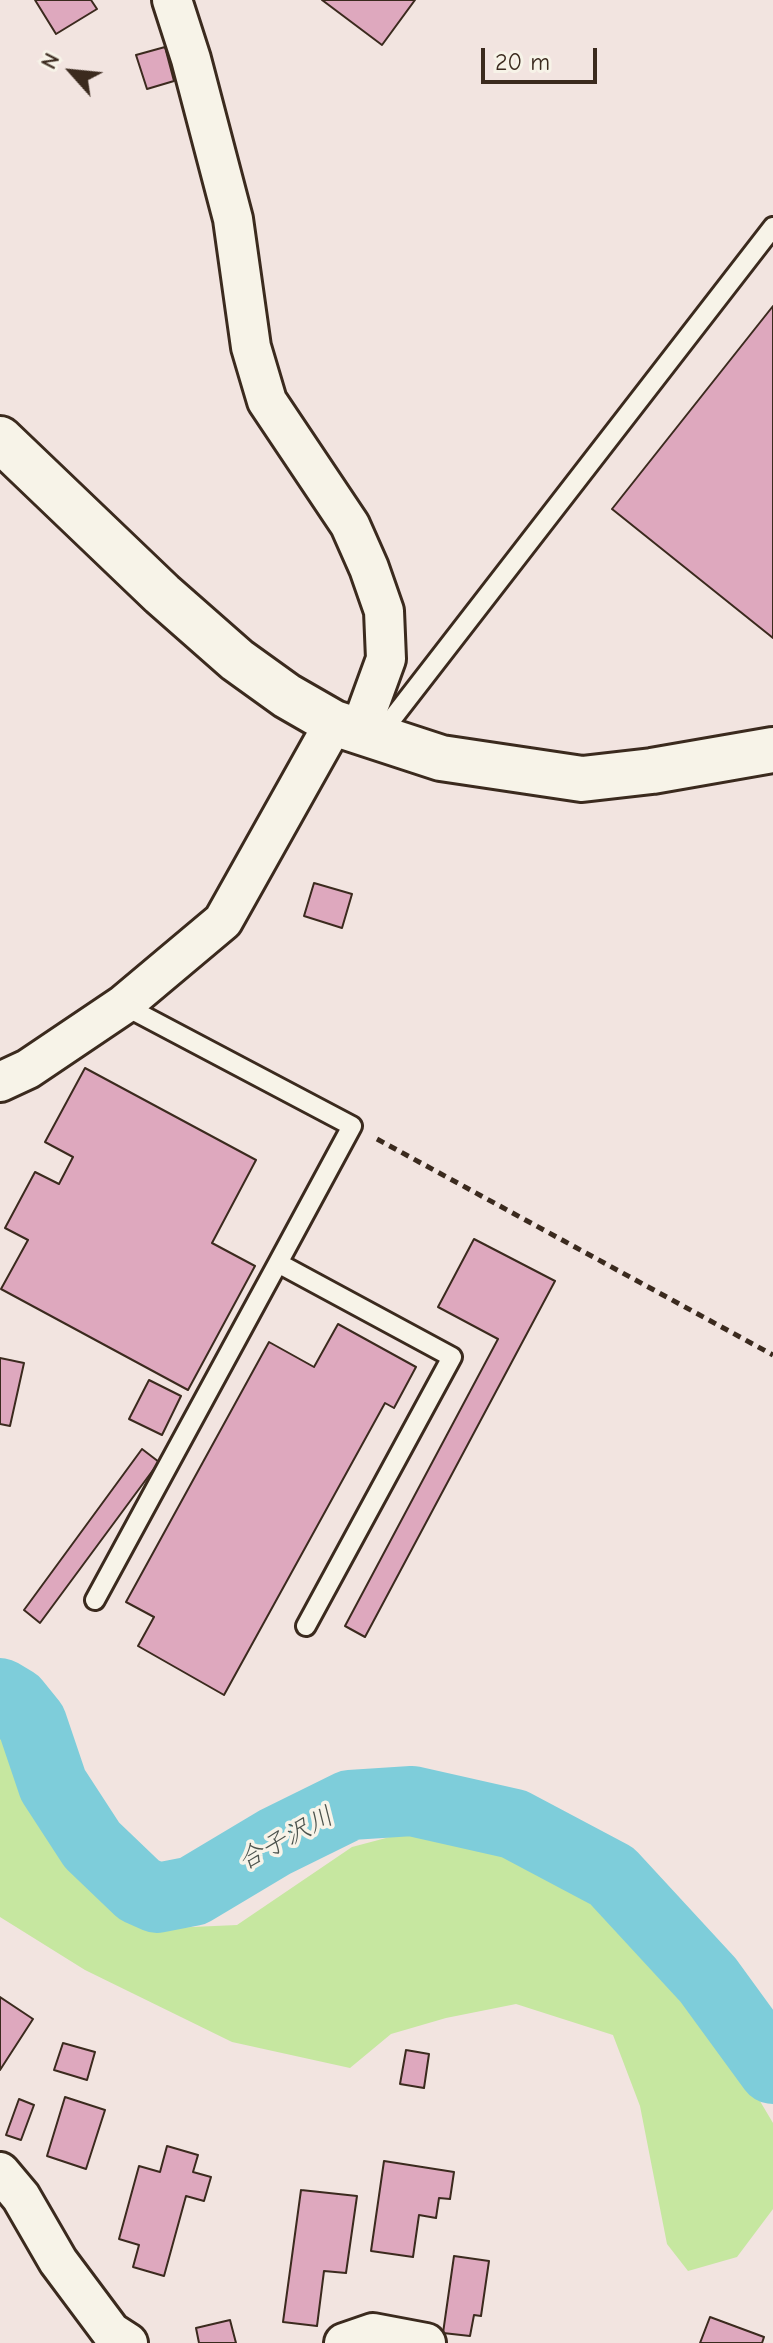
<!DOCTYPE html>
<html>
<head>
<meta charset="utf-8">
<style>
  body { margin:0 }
  #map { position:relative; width:773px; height:2343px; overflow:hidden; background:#f2e4e0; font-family:"Comic Neue",sans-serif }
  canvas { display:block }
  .north { position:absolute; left:32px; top:32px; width:80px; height:80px; -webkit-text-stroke:6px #f7f3e8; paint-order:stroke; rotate:297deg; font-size:22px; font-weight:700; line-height:32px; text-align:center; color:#3b2a1e }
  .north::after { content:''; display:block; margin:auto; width:28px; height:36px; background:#3b2a1e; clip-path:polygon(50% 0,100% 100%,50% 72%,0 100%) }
  .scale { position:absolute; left:481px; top:48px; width:116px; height:36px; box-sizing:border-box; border:4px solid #3b2a1e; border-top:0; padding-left:10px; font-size:24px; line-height:28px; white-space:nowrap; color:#3b2a1e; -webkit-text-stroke:6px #f7f3e8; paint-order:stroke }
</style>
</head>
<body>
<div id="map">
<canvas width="773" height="2343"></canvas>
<div class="north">N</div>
<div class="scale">20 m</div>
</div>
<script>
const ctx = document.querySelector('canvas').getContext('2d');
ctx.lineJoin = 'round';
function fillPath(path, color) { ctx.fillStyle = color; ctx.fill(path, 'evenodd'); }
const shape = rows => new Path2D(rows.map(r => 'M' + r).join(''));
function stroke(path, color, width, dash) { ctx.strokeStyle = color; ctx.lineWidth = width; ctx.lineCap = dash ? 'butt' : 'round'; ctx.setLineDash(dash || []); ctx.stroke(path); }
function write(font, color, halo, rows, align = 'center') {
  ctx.font = font + ' "Comic Neue","Klee One",sans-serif'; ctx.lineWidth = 7; ctx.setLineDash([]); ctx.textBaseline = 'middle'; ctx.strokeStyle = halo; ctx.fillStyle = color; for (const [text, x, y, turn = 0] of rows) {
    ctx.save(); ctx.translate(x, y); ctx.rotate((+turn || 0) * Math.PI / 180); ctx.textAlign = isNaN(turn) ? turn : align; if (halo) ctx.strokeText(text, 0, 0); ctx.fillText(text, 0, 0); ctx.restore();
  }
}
fillPath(shape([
  [0,1715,21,1733,34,1786,61,1852,147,1929,237,1925,352,1847,420,1829,491,1847,610,1903,688,1980,773,2123,773,2209,737,2257,688,2271,667,2244,640,2106,613,2035,516,2004,446,2018,391,2034,350,2068,232,2042,85,1970,0,1917]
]), '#c6e7a0');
stroke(shape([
  [0,1693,15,1702,32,1723,53,1785,92,1845,139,1890,157,1898,193,1891,275,1842,350,1805,412,1801,514,1824,612,1876,708,1980,773,2069]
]), '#7ecdda', 70);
const building = shape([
  [35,0,91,0,97,9,56,34,35,0],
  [322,0,415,0,382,45,322,0],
  [165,47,174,81,147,89,136,55,165,47],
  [773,306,773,638,612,509,773,306],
  [314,883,352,894,342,928,304,916,314,883],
  [85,1068,256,1160,212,1243,255,1266,188,1390,1,1289,28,1240,5,1228,35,1172,59,1184,73,1157,45,1142,85,1068],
  [474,1239,555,1281,365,1637,345,1626,498,1339,438,1307,474,1239],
  [338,1324,416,1367,394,1408,385,1403,224,1695,138,1646,154,1617,126,1602,269,1342,314,1367,338,1324],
  [0,1358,24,1363,10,1426,0,1424,0,1358],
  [149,1380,181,1396,162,1435,129,1419,149,1380],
  [142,1449,159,1462,40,1623,24,1610,142,1449],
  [0,1997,33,2019,0,2070,0,1997],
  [63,2043,95,2052,87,2080,54,2070,63,2043],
  [406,2050,429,2054,424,2088,400,2084,406,2050],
  [65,2097,105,2110,86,2169,47,2156,65,2097],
  [19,2099,34,2105,21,2140,6,2135,19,2099],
  [167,2146,198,2155,193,2172,211,2177,204,2201,186,2196,164,2276,133,2267,139,2245,119,2239,139,2166,160,2172,167,2146],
  [384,2161,454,2172,450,2199,439,2198,436,2218,419,2215,413,2257,371,2251,384,2161],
  [301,2190,357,2196,346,2273,324,2271,317,2326,283,2322,301,2190],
  [454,2256,489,2261,481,2316,474,2315,470,2336,443,2333,454,2256],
  [710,2317,764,2337,762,2343,700,2343,710,2317],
  [230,2320,236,2343,199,2343,196,2328,230,2320]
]);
fillPath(building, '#dea8be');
stroke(building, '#3b2a1e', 2);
const lane = shape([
  [378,737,773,227],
  [123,1005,352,1126,278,1263],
  [95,1600,278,1263,452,1357,306,1626]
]);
const street = shape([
  [172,0,191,59,233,219,251,347,267,401,350,525,369,568,384,611,386,659,359,733],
  [0,1082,28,1069,123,1005,223,921,334,723],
  [0,2172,21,2197,58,2261,111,2332,128,2343],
  [344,2343,373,2333,426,2343]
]);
const secondary = shape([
  [0,439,162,594,237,660,287,696,334,723,441,758,582,779,652,771,773,750]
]);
stroke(lane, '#3b2a1e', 24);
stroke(street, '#3b2a1e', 44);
stroke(secondary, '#3b2a1e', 50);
stroke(shape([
  [377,1139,773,1355]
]), '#3b2a1e', 5, [8, 6]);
stroke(lane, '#f7f3e8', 18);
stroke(street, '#f7f3e8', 38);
stroke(secondary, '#f7f3e8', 44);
write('italic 26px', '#4c534d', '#f7f3e8', [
  ["合子沢川",286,1839,-28]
]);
</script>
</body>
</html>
